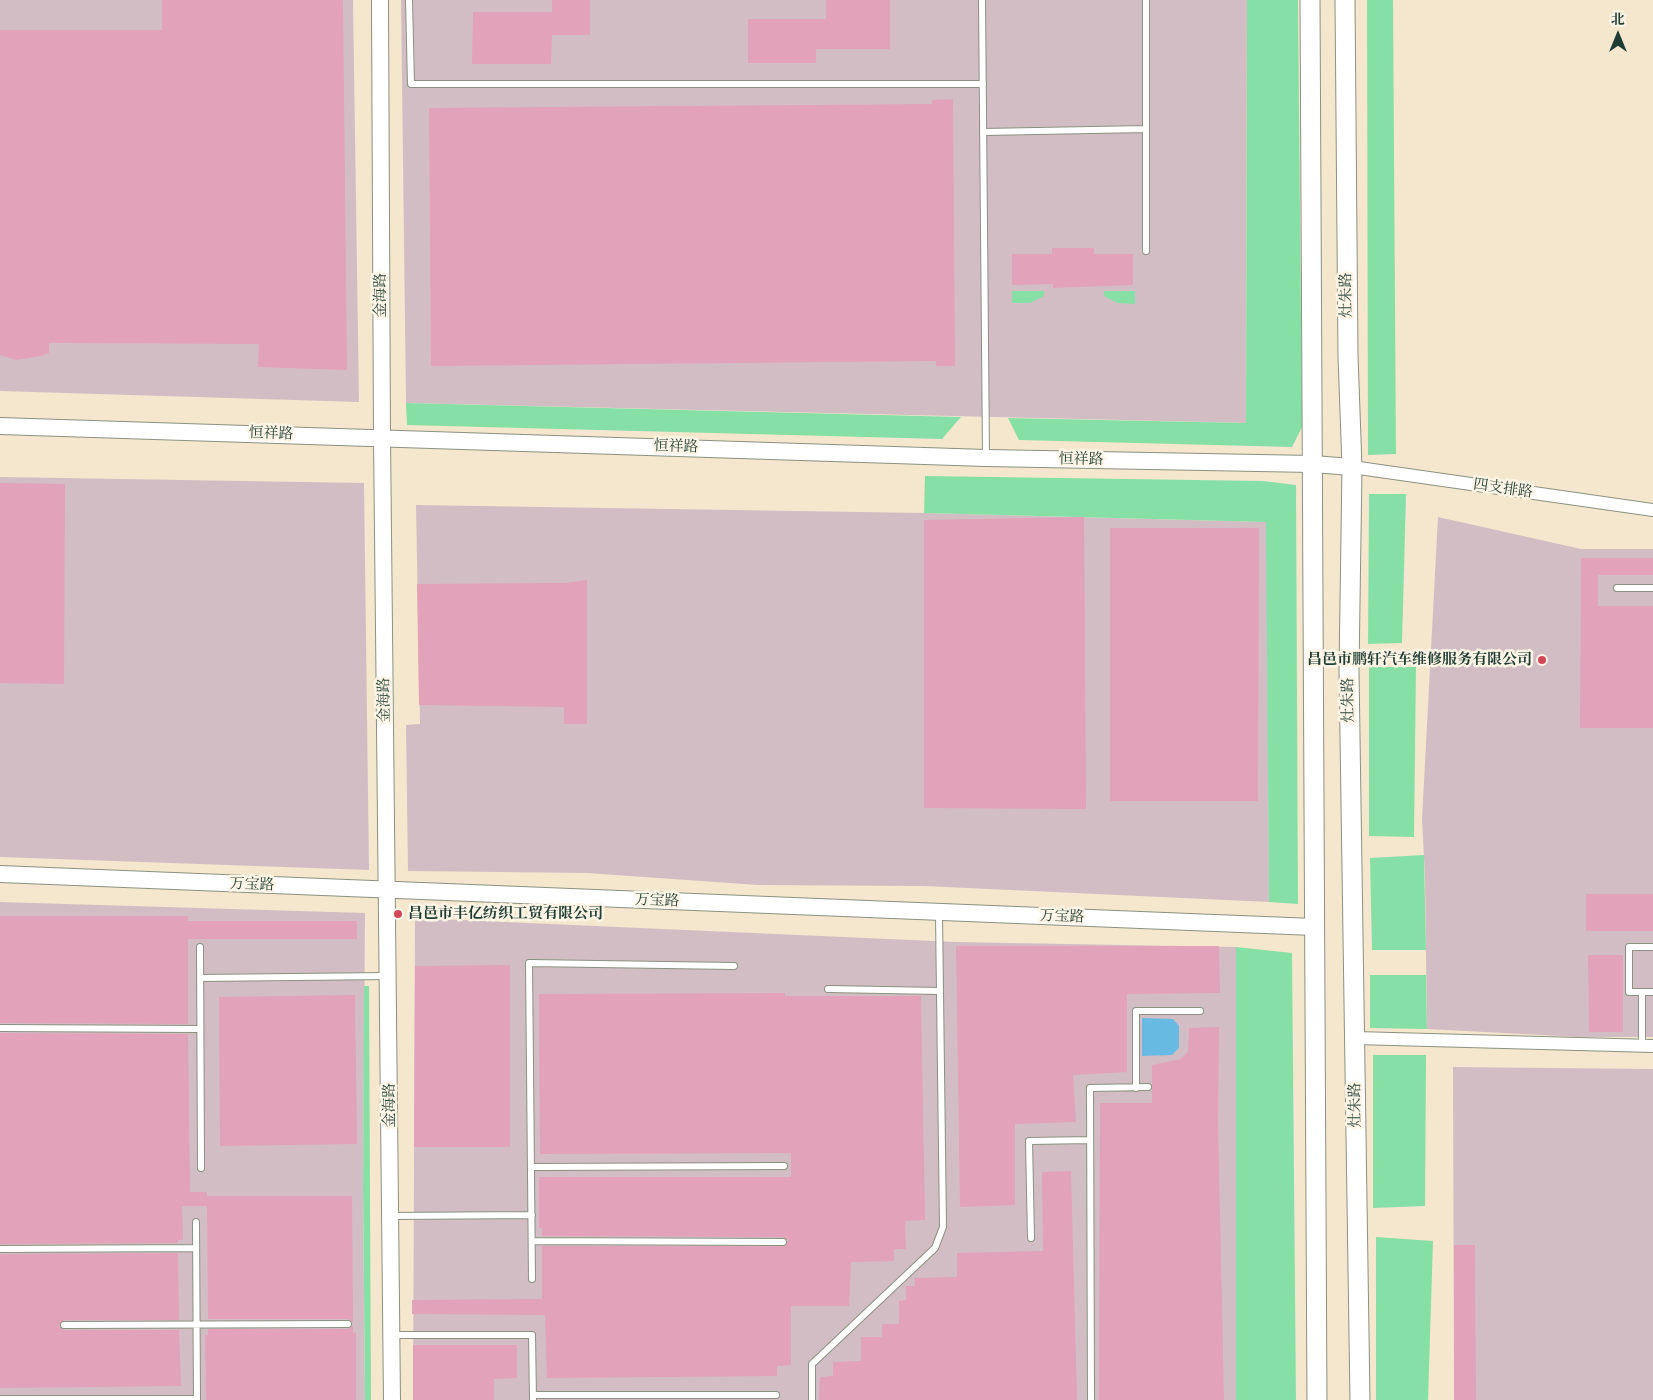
<!DOCTYPE html>
<html>
<head>
<meta charset="utf-8">
<style>
  body { margin:0 }
  #map { position:relative; width:1653px; height:1400px; overflow:hidden; background:#f5e7cd; font-family:"IM FELL French Canon","Noto Serif SC",serif }
  canvas { display:block }
  .north { position:absolute; left:1593px; top:10px; width:50px; height:50px; -webkit-text-stroke:4px #fcf5e5; paint-order:stroke; rotate:0deg; font-size:14px; font-weight:700; line-height:20px; text-align:center; color:#1f3d34 }
  .north::after { content:''; display:block; margin:auto; width:18px; height:22px; background:#1f3d34; clip-path:polygon(50% 0,100% 100%,50% 72%,0 100%) }
</style>
</head>
<body>
<div id="map">
<canvas width="1653" height="1400"></canvas>
<div class="north">北</div>
</div>
<script>
const ctx = document.querySelector('canvas').getContext('2d');
ctx.lineJoin = 'round';
function fillPath(path, color) { ctx.fillStyle = color; ctx.fill(path, 'evenodd'); }
const shape = rows => new Path2D(rows.map(r => 'M' + r).join(''));
function stroke(path, color, width, dash) { ctx.strokeStyle = color; ctx.lineWidth = width; ctx.lineCap = dash ? 'butt' : 'round'; ctx.setLineDash(dash || []); ctx.stroke(path); }
function write(font, color, halo, rows, align = 'center') {
  ctx.font = font + ' "IM FELL French Canon","Noto Serif SC",serif'; ctx.lineWidth = 5; ctx.setLineDash([]); ctx.textBaseline = 'middle'; ctx.strokeStyle = halo; ctx.fillStyle = color; for (const [text, x, y, turn = 0] of rows) {
    ctx.save(); ctx.translate(x, y); ctx.rotate((+turn || 0) * Math.PI / 180); ctx.textAlign = isNaN(turn) ? turn : align; if (halo) ctx.strokeText(text, 0, 0); ctx.fillText(text, 0, 0); ctx.restore();
  }
}
fillPath(shape([
  [0,0,353,0,359,402,0,391],
  [401,0,1247,0,1246,423,406,403],
  [0,477,364,483,369,870,0,857],
  [416,505,924,513,1267,522,1269,902,924,886,758,885,587,873,408,871,406,725,420,724],
  [1438,517,1581,549,1653,549,1653,1037,1579,1037,1427,1029,1425,877,1422,819],
  [0,902,365,913,363,1188,365,1400,0,1400],
  [415,918,956,942,1236,947,1236,1400,413,1400],
  [1453,1067,1653,1069,1653,1400,1454,1400]
]), '#d2bdc5');
fillPath(shape([
  [1247,0,1298,0,1302,427,1292,447,1019,440,1008,418,1246,423],
  [1367,0,1393,0,1396,454,1368,455],
  [1012,291,1044,291,1044,296,1030,303,1012,303],
  [1104,291,1135,291,1135,304,1117,303,1104,296],
  [406,403,961,417,942,439,407,425],
  [925,476,1263,481,1296,485,1298,904,1269,902,1266,522,924,513],
  [1369,494,1406,494,1402,643,1368,644],
  [1369,667,1416,667,1414,837,1369,836],
  [1424,855,1426,950,1372,950,1370,858],
  [1236,947,1292,953,1296,1400,1236,1400],
  [1370,975,1426,975,1427,1029,1370,1028],
  [364,986,369,986,371,1400,365,1400,363,1188],
  [1373,1055,1426,1055,1425,1206,1373,1208],
  [1376,1237,1433,1241,1428,1400,1376,1400]
]), '#86e0a5');
fillPath(shape([
  [1142,1018,1173,1019,1179,1026,1179,1048,1172,1055,1142,1056]
]), '#67bbe3');
fillPath(shape([
  [162,0,343,0,347,370,258,367,259,344,49,343,49,353,41,356,16,360,0,355,0,30,162,30],
  [552,0,590,0,590,35,552,35,551,64,472,64,473,12,552,12],
  [826,0,890,0,890,49,816,49,816,63,748,63,748,19,826,19],
  [953,99,955,366,936,366,936,361,431,366,429,108,932,104,932,100],
  [1052,248,1094,248,1094,254,1133,254,1133,285,1053,288,1053,284,1012,285,1012,254,1052,254],
  [0,483,65,484,64,684,0,683],
  [1084,517,1086,809,924,808,924,520],
  [1110,528,1259,528,1258,801,1110,801],
  [1581,558,1653,558,1653,575,1598,575,1598,606,1653,606,1653,728,1580,728],
  [587,580,587,724,564,724,564,707,419,705,417,584,565,583],
  [1586,894,1653,894,1653,931,1586,931],
  [0,916,188,916,188,921,357,921,357,939,188,939,188,1024,0,1023],
  [956,946,1219,946,1220,993,1127,994,1127,1072,1073,1075,1076,1122,1015,1124,1015,1205,960,1207],
  [1588,955,1623,955,1623,1032,1589,1032],
  [510,965,510,1147,414,1147,415,966],
  [785,993,785,996,921,996,925,1220,905,1221,906,1249,894,1249,894,1261,851,1262,849,1306,791,1306,791,1365,777,1366,777,1376,547,1378,545,1315,412,1314,412,1300,542,1299,542,1246,786,1246,788,1240,783,1237,542,1236,542,1228,539,1228,539,1177,791,1177,791,1153,540,1154,539,994],
  [355,995,357,1144,220,1146,219,997],
  [1219,1027,1218,1123,1224,1400,1099,1400,1100,1103,1152,1103,1152,1065,1181,1059,1188,1052,1189,1028],
  [0,1033,188,1034,190,1192,207,1192,207,1206,182,1206,183,1240,178,1240,178,1243,0,1244],
  [1071,1171,1077,1400,819,1400,820,1377,833,1376,833,1362,861,1361,861,1337,882,1337,882,1324,899,1324,899,1301,906,1300,906,1286,915,1286,914,1278,957,1277,957,1253,1043,1251,1042,1172],
  [207,1196,352,1196,353,1322,348,1319,208,1319],
  [1454,1245,1475,1245,1476,1400,1454,1400],
  [178,1253,179,1320,64,1320,59,1326,64,1330,179,1330,181,1386,0,1388,0,1254],
  [353,1326,353,1333,356,1332,356,1400,206,1400,205,1335,208,1335,208,1329,348,1329],
  [413,1345,517,1345,517,1378,494,1379,494,1400,413,1400]
]), '#e2a2b9');
const service = shape([
  [409,0,411,84,983,84],
  [982,0,986,456],
  [1146,0,1146,251],
  [983,132,1146,129],
  [1617,588,1653,588],
  [200,947,201,1168],
  [1653,947,1629,947,1629,992,1653,992],
  [200,978,388,976],
  [828,989,940,991],
  [1642,992,1642,1046],
  [0,1028,200,1029],
  [1136,1088,1136,1011,1200,1011],
  [531,1167,784,1166],
  [391,1216,532,1215],
  [196,1222,197,1400],
  [1031,1238,1029,1141,1090,1140],
  [532,1241,783,1242],
  [0,1249,196,1248],
  [532,1279,529,963,734,966],
  [64,1325,348,1324],
  [393,1335,532,1335,533,1400],
  [533,1395,776,1395],
  [0,1399,197,1399],
  [812,1400,812,1364,935,1248,943,1227,939,914],
  [1091,1400,1090,1088,1148,1087]
]);
const minor = shape([
  [1352,467,1653,510],
  [1355,1038,1653,1046]
]);
const tertiary = shape([
  [380,0,382,437,392,1400],
  [0,426,986,458,1313,464,1352,467],
  [0,874,1314,927]
]);
const secondary = shape([
  [1310,0,1317,1400],
  [1345,0,1348,356,1352,467,1349,670,1360,1400]
]);
stroke(service, '#8a9280', 8);
stroke(minor, '#8a9280', 14);
stroke(tertiary, '#8a9280', 18);
stroke(secondary, '#8a9280', 21);
stroke(service, '#fff', 6);
stroke(minor, '#fff', 12);
stroke(tertiary, '#fff', 16);
stroke(secondary, '#fff', 19);
for (const [x, y, r, color] of [
  [1542,660,5,"#d1495b"],
  [398,914,5,"#d1495b"]
]) { const dot = new Path2D(); dot.arc(x, y, r, 0, 2 * Math.PI); ctx.fillStyle = color; ctx.fill(dot); stroke(dot, '#fcf5e5', 2); }
write('15px', '#1f3d34', '#fcf5e5', [
  ["金海路",381,295,-90],
  ["灶朱路",1347,295,-91],
  ["恒祥路",271,434,2],
  ["恒祥路",676,447,2],
  ["恒祥路",1081,460,1],
  ["四支排路",1503,489,8],
  ["金海路",385,700,-91],
  ["灶朱路",1349,700,-91],
  ["万宝路",252,885,2],
  ["万宝路",657,901,2],
  ["万宝路",1062,917,2],
  ["金海路",390,1105,-90],
  ["灶朱路",1356,1105,-91]
]);
write('bold 15px', '#1f3d34', '#fcf5e5', [
  ["昌邑市鹏轩汽车维修服务有限公司",1532,660],
  ["昌邑市丰亿纺织工贸有限公司",408,914,"left"]
], 'right');
</script>
</body>
</html>
